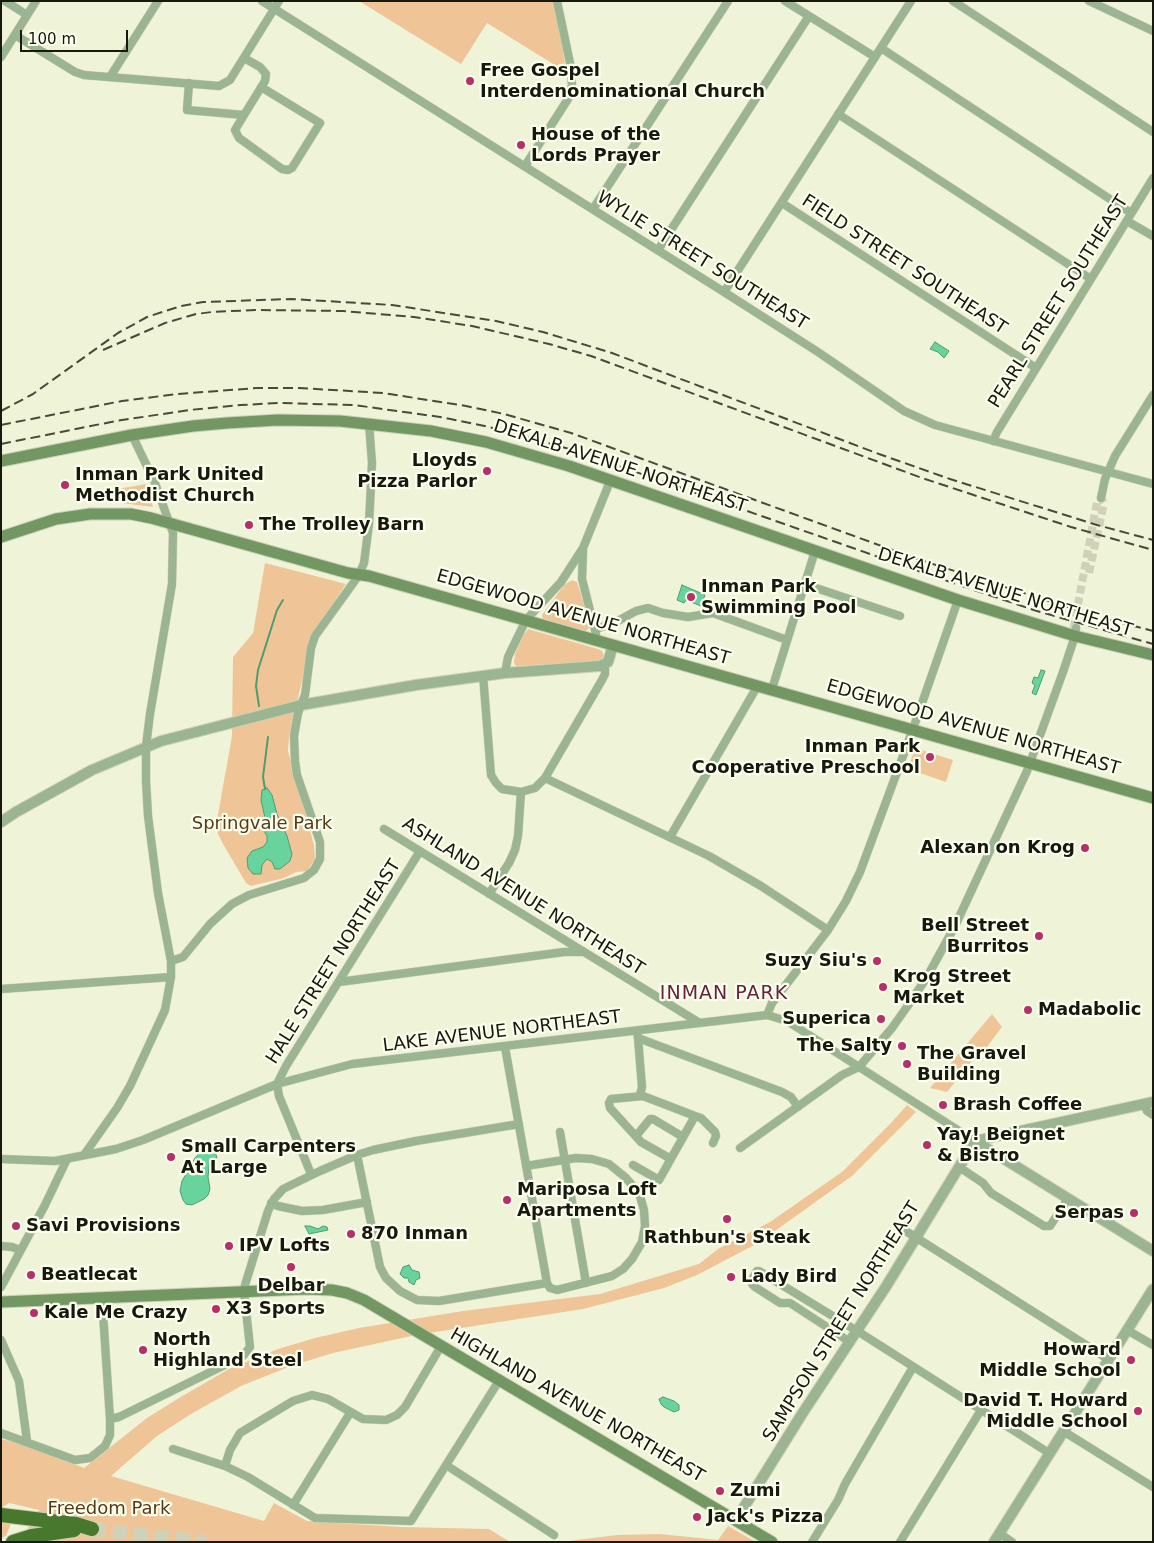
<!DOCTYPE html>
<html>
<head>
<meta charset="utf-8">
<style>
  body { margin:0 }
  #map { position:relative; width:1154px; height:1543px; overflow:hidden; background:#eff3d7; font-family:"DejaVu Sans",sans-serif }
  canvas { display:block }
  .frame { position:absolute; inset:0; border:2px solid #17180e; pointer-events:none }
  .scale { position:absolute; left:20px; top:30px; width:108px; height:22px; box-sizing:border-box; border:2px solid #17180e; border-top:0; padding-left:6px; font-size:15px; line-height:18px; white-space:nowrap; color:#17180e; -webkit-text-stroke:4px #fcffee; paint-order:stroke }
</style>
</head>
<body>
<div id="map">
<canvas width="1154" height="1543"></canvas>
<div class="frame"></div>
<div class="scale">100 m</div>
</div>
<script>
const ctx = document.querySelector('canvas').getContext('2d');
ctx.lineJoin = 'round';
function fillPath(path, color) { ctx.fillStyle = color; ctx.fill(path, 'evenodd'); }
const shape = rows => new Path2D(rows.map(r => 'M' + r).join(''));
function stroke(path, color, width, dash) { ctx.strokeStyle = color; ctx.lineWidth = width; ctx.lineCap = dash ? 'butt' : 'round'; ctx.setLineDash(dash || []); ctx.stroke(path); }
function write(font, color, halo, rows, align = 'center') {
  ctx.font = font + ' "DejaVu Sans",sans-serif'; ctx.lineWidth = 4.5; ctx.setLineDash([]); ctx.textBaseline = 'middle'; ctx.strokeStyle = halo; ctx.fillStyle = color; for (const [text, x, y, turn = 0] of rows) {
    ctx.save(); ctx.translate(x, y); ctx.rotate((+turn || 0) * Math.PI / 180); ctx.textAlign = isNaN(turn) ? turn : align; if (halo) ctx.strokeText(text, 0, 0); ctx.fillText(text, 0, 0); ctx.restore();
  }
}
fillPath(shape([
  [359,1,556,1,566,72,487,23,461,64],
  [146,484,153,507,113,502,112,490],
  [265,563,346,584,314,632,308,647,304,672,289,737,288,751,314,845,315,859,307,871,296,872,284,878,251,886,246,883,223,844,218,834,217,820,232,736,233,657,253,633],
  [572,580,577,582,591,626,586,631,547,620,543,619,542,615,564,585],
  [528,629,598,649,602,651,604,656,600,660,595,661,517,666,515,665,514,662,515,654,523,636],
  [915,748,953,760,946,782,908,769],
  [992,1014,1002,1027,986,1048,982,1050,978,1057,976,1056,947,1092,930,1088],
  [907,1105,916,1112,852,1176,758,1243,697,1275,664,1288,583,1309,416,1335,333,1353,291,1366,241,1386,191,1414,157,1436,111,1476,264,1521,274,1503,307,1521,401,1527,489,1529,510,1542,20,1542,39,1510,9,1503,1,1508,1,1439,33,1447,32,1455,33,1448,84,1468,147,1418,179,1398,229,1369,278,1349,315,1338,359,1328,463,1311,600,1294,699,1264,718,1249,770,1222,842,1172,891,1123],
  [1,1519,12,1521,6,1536,1,1538],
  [728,1526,756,1542,561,1542,617,1535,660,1534,718,1540]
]), '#efc598');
const water = shape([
  [935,342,949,351,944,358,938,352,930,349,935,342],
  [682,585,705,595,701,606,686,600,684,603,677,600,682,585],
  [1041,670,1045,671,1036,695,1032,693,1035,685,1032,683,1034,677,1038,678,1041,670],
  [267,788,272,795,277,814,287,836,292,854,290,861,280,869,275,869,272,862,267,859,262,865,261,874,253,874,248,868,247,858,252,851,263,847,267,842,267,836,264,831,265,818,261,800,262,790,267,788],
  [208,1148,214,1148,217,1158,211,1162,209,1166,208,1177,210,1189,208,1195,204,1199,192,1205,186,1204,183,1200,180,1191,182,1181,195,1158,202,1150,208,1148],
  [305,1226,310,1226,318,1229,323,1226,327,1227,328,1230,309,1234,305,1226],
  [409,1265,412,1270,419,1272,420,1278,416,1280,414,1285,409,1282,408,1278,404,1278,400,1274,403,1267,409,1265],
  [663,1397,674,1401,679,1405,679,1410,674,1412,664,1407,661,1404,659,1399,663,1397]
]);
fillPath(water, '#69d39d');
stroke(water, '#509b72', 1);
stroke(shape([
  [259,706,256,686,258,670,277,610,283,600],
  [265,789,263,777,268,737]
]), '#509b72', 2);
stroke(shape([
  [1089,573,1104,503,1101,498],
  [1076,628,1074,626,1097,502,1101,498]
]), '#cfd2b9', 8, [8, 4]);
stroke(shape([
  [92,1529,206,1542]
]), '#cfd2b9', 14, [14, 7]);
const minor = shape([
  [5,1,27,15],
  [262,1,724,292,818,352,904,411,935,425,1153,484],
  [785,1,875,57],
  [953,1,1153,132],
  [1089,1,1153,31],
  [15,35,75,72,84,75,219,86,230,80,279,1],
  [881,48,1131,213],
  [1,57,36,1],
  [110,77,158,1],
  [189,83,187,110,244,115,265,81,266,74,260,67,244,58],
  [838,114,1091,279],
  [244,115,235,130,239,138,282,169,288,170,292,168,320,123,261,87],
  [525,166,568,99,572,85,570,63,557,1],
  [782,203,1036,368],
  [593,209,728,1],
  [1127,221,1153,236],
  [658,250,809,16],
  [724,292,911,1],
  [993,441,997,432,1153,178],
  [1101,498,1105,479,1115,456,1153,395],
  [583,550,582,579,596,634],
  [804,584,900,616],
  [596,629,616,622,636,611,648,608,663,613,688,617,713,613,787,640],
  [505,673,508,657,526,620,561,582,583,548,611,479],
  [483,675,491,775,496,783,502,789,521,792,535,788,545,778,602,680,605,674,605,664],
  [772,689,815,551],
  [545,778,709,856,761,886,828,930],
  [384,829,698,1022],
  [670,837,758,685],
  [489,894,509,863,515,850,518,836,521,792],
  [171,961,183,957,210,924,232,904,249,895,304,878,314,870,320,859,320,842,297,775,295,761,294,736,298,713,305,695,311,648,315,636,359,575,364,563,369,524,372,463,369,423],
  [339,982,564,952,582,952],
  [1,989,171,977],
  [767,1015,772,1003,828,930,846,901,860,872,913,729,958,600],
  [637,1031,638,1038,782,1092,791,1097,798,1107],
  [638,1038,642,1087,640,1095],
  [1144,1104,1147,1111,1153,1115],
  [560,1132,586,1283],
  [636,1136,650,1119,653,1119,683,1137],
  [740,1148,842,1075,859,1067,892,1028,909,1004,927,977,955,926,1027,771,1063,672,1075,636,1076,628],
  [84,1155,117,1108,130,1086,165,1010,171,977,171,961,158,893,148,816,146,781,146,746,150,714,172,584,173,533,155,483,132,435],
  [357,1155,380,1267,386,1278,400,1291,417,1300,439,1301,547,1283,505,1047],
  [1,1159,55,1161,116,1149,143,1140,277,1084,352,1064,767,1015,787,1021,975,1141],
  [671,1159,641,1142,610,1108,609,1103,611,1099,643,1096,695,1116,701,1118,715,1132,716,1136,713,1143],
  [633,1165,659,1180,695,1116],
  [526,1166,576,1158,592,1159,609,1164,625,1177,639,1193,644,1210,645,1226,642,1242,632,1259,623,1269,612,1276,557,1290,550,1288,547,1283],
  [959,1167,983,1183,991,1193,1044,1226,1050,1226,1068,1199],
  [311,1174,279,1096,277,1084,286,1066,420,851],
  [271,1203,278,1206,302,1211,323,1210,367,1202],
  [901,1228,1108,1359],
  [1,1246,12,1247,20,1250],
  [1,1287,45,1205,67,1159],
  [1127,1330,1153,1345],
  [1,1340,19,1381,27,1441],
  [850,1342,790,1303,780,1303,755,1287,752,1284,752,1280,757,1271,759,1271,862,1334,1049,1453],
  [110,1419,119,1417,243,1356,250,1347,244,1292,245,1285,268,1211,274,1199,283,1189,320,1171,357,1155,373,1150,416,1141,519,1124],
  [1063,1431,1153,1487],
  [1,1433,75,1460,90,1458,105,1446,110,1435,110,1419,102,1298],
  [173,1449,225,1466,248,1477,315,1518,411,1521,500,1379],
  [446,1465,554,1535],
  [225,1466,230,1450,240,1433,293,1401,312,1395,328,1399,363,1419,386,1420,397,1415,405,1407,441,1346],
  [293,1505,350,1413],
  [999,1533,1012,1542],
  [812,1542,838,1500,845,1484,913,1367],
  [900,1542,981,1410]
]);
const tertiary = shape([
  [1,822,16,812,92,770,161,741,301,705,416,685,505,673,600,666,608,662,613,645],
  [975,1141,1153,1251],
  [975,1141,1153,1102],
  [736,1520,802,1414,887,1285,975,1141],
  [994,1542,1153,1289]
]);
const secondary = shape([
  [1,461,132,435,193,426,227,423,278,420,340,421,431,431,486,442,569,466,958,600,1075,636,1153,655],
  [1,537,56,519,90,514,131,514,151,518,348,573,369,576,1153,798],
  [1,1302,307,1289,332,1290,347,1293,364,1300,772,1542]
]);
const trunk = shape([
  [1,1515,76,1524,92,1529],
  [13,1542,32,1536,74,1530]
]);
stroke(minor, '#ccd0b7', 9);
stroke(tertiary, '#ccd0b7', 12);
stroke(secondary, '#ccd0b7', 13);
stroke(trunk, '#ccd0b7', 16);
stroke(minor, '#9bb491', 8);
stroke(tertiary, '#9bb491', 10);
stroke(secondary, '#729763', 11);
stroke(trunk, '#47782e', 14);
stroke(shape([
  [103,350,165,323,196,314,212,312,255,310,343,311,414,317,472,326,549,344,591,356,922,478,1071,527,1153,550],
  [1,411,33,394,118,333,147,317,181,306,203,302,291,299,392,305,496,321,543,332,612,353,879,454,950,479,1097,525,1153,540],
  [1,425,122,401,177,394,258,388,299,388,383,393,466,406,504,414,571,433,920,560,1099,617,1153,631],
  [1,444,116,421,189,410,241,405,279,403,354,405,440,417,489,427,573,450,950,582,1037,611,1153,644]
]), '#494a3c', 2, [10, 5]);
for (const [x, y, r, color] of [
  [470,81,5,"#b92e68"],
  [521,145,5,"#b92e68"],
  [487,471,5,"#b92e68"],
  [65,485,5,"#b92e68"],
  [249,525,5,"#b92e68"],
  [691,597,5,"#b92e68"],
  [930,757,5,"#b92e68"],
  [1085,848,5,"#b92e68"],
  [1039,936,5,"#b92e68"],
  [877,961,5,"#b92e68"],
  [883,987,5,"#b92e68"],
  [1028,1010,5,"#b92e68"],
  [881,1019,5,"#b92e68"],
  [902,1046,5,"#b92e68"],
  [907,1064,5,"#b92e68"],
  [943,1105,5,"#b92e68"],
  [927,1145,5,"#b92e68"],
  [171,1157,5,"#b92e68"],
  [507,1200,5,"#b92e68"],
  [1134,1213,5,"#b92e68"],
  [727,1219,5,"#b92e68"],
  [16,1226,5,"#b92e68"],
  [351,1234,5,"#b92e68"],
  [229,1246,5,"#b92e68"],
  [291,1267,5,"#b92e68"],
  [31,1275,5,"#b92e68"],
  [731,1277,5,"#b92e68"],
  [216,1309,5,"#b92e68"],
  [34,1313,5,"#b92e68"],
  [143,1350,5,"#b92e68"],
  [1131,1360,5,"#b92e68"],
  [1138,1411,5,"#b92e68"],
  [720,1491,5,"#b92e68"],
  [697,1517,5,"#b92e68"]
]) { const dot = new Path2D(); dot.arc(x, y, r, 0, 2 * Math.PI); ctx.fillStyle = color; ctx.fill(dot); stroke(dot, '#fcffee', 2); }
write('bold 18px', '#17180e', '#fcffee', [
  ["Free Gospel",480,71],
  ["Interdenominational Church",480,92],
  ["House of the",531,135],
  ["Lords Prayer",531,156],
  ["Lloyds",477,461,"right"],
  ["Pizza Parlor",477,482,"right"],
  ["Inman Park United",75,475],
  ["Methodist Church",75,496],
  ["The Trolley Barn",259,525],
  ["Inman Park",701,587],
  ["Swimming Pool",701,608],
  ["Inman Park",920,747,"right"],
  ["Cooperative Preschool",920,768,"right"],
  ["Alexan on Krog",1075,848,"right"],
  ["Bell Street",1029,926,"right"],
  ["Burritos",1029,947,"right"],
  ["Suzy Siu's",867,961,"right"],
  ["Krog Street",893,977],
  ["Market",893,998],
  ["Madabolic",1038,1010],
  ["Superica",871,1019,"right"],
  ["The Salty",892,1046,"right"],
  ["The Gravel",917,1054],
  ["Building",917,1075],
  ["Brash Coffee",953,1105],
  ["Yay! Beignet",937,1135],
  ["& Bistro",937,1156],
  ["Small Carpenters",181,1147],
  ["At Large",181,1168],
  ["Mariposa Loft",517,1190],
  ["Apartments",517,1211],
  ["Serpas",1124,1213,"right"],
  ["Savi Provisions",26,1226],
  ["870 Inman",361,1234],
  ["Rathbun's Steak",727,1238,"center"],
  ["IPV Lofts",239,1246],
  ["Beatlecat",41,1275],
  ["Lady Bird",741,1277],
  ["Delbar",291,1286,"center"],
  ["X3 Sports",226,1309],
  ["Kale Me Crazy",44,1313],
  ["North",153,1340],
  ["Highland Steel",153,1361],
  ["Howard",1121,1350,"right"],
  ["Middle School",1121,1371,"right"],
  ["David T. Howard",1128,1401,"right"],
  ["Middle School",1128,1422,"right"],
  ["Zumi",730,1491],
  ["Jack's Pizza",707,1517]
], 'left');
write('18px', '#17180e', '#fcffee', [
  ["WYLIE STREET SOUTHEAST",702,261,32],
  ["FIELD STREET SOUTHEAST",904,265,33],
  ["PEARL STREET SOUTHEAST",1059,302,-58],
  ["DEKALB AVENUE NORTHEAST",620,467,18],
  ["DEKALB AVENUE NORTHEAST",1005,593,17],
  ["EDGEWOOD AVENUE NORTHEAST",583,618,16],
  ["EDGEWOOD AVENUE NORTHEAST",973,728,16],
  ["ASHLAND AVENUE NORTHEAST",523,897,32],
  ["HALE STREET NORTHEAST",334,962,-58],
  ["LAKE AVENUE NORTHEAST",502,1032,-7],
  ["SAMPSON STREET NORTHEAST",842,1322,-58],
  ["HIGHLAND AVENUE NORTHEAST",577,1406,30]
]);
write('18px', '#563a18', '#fcffee', [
  ["Springvale Park",262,824],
  ["Freedom Park",109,1509]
]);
ctx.letterSpacing = '1px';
write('19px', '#65223b', '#fcffee', [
  ["INMAN PARK",724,994]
]);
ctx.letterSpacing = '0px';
</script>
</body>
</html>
